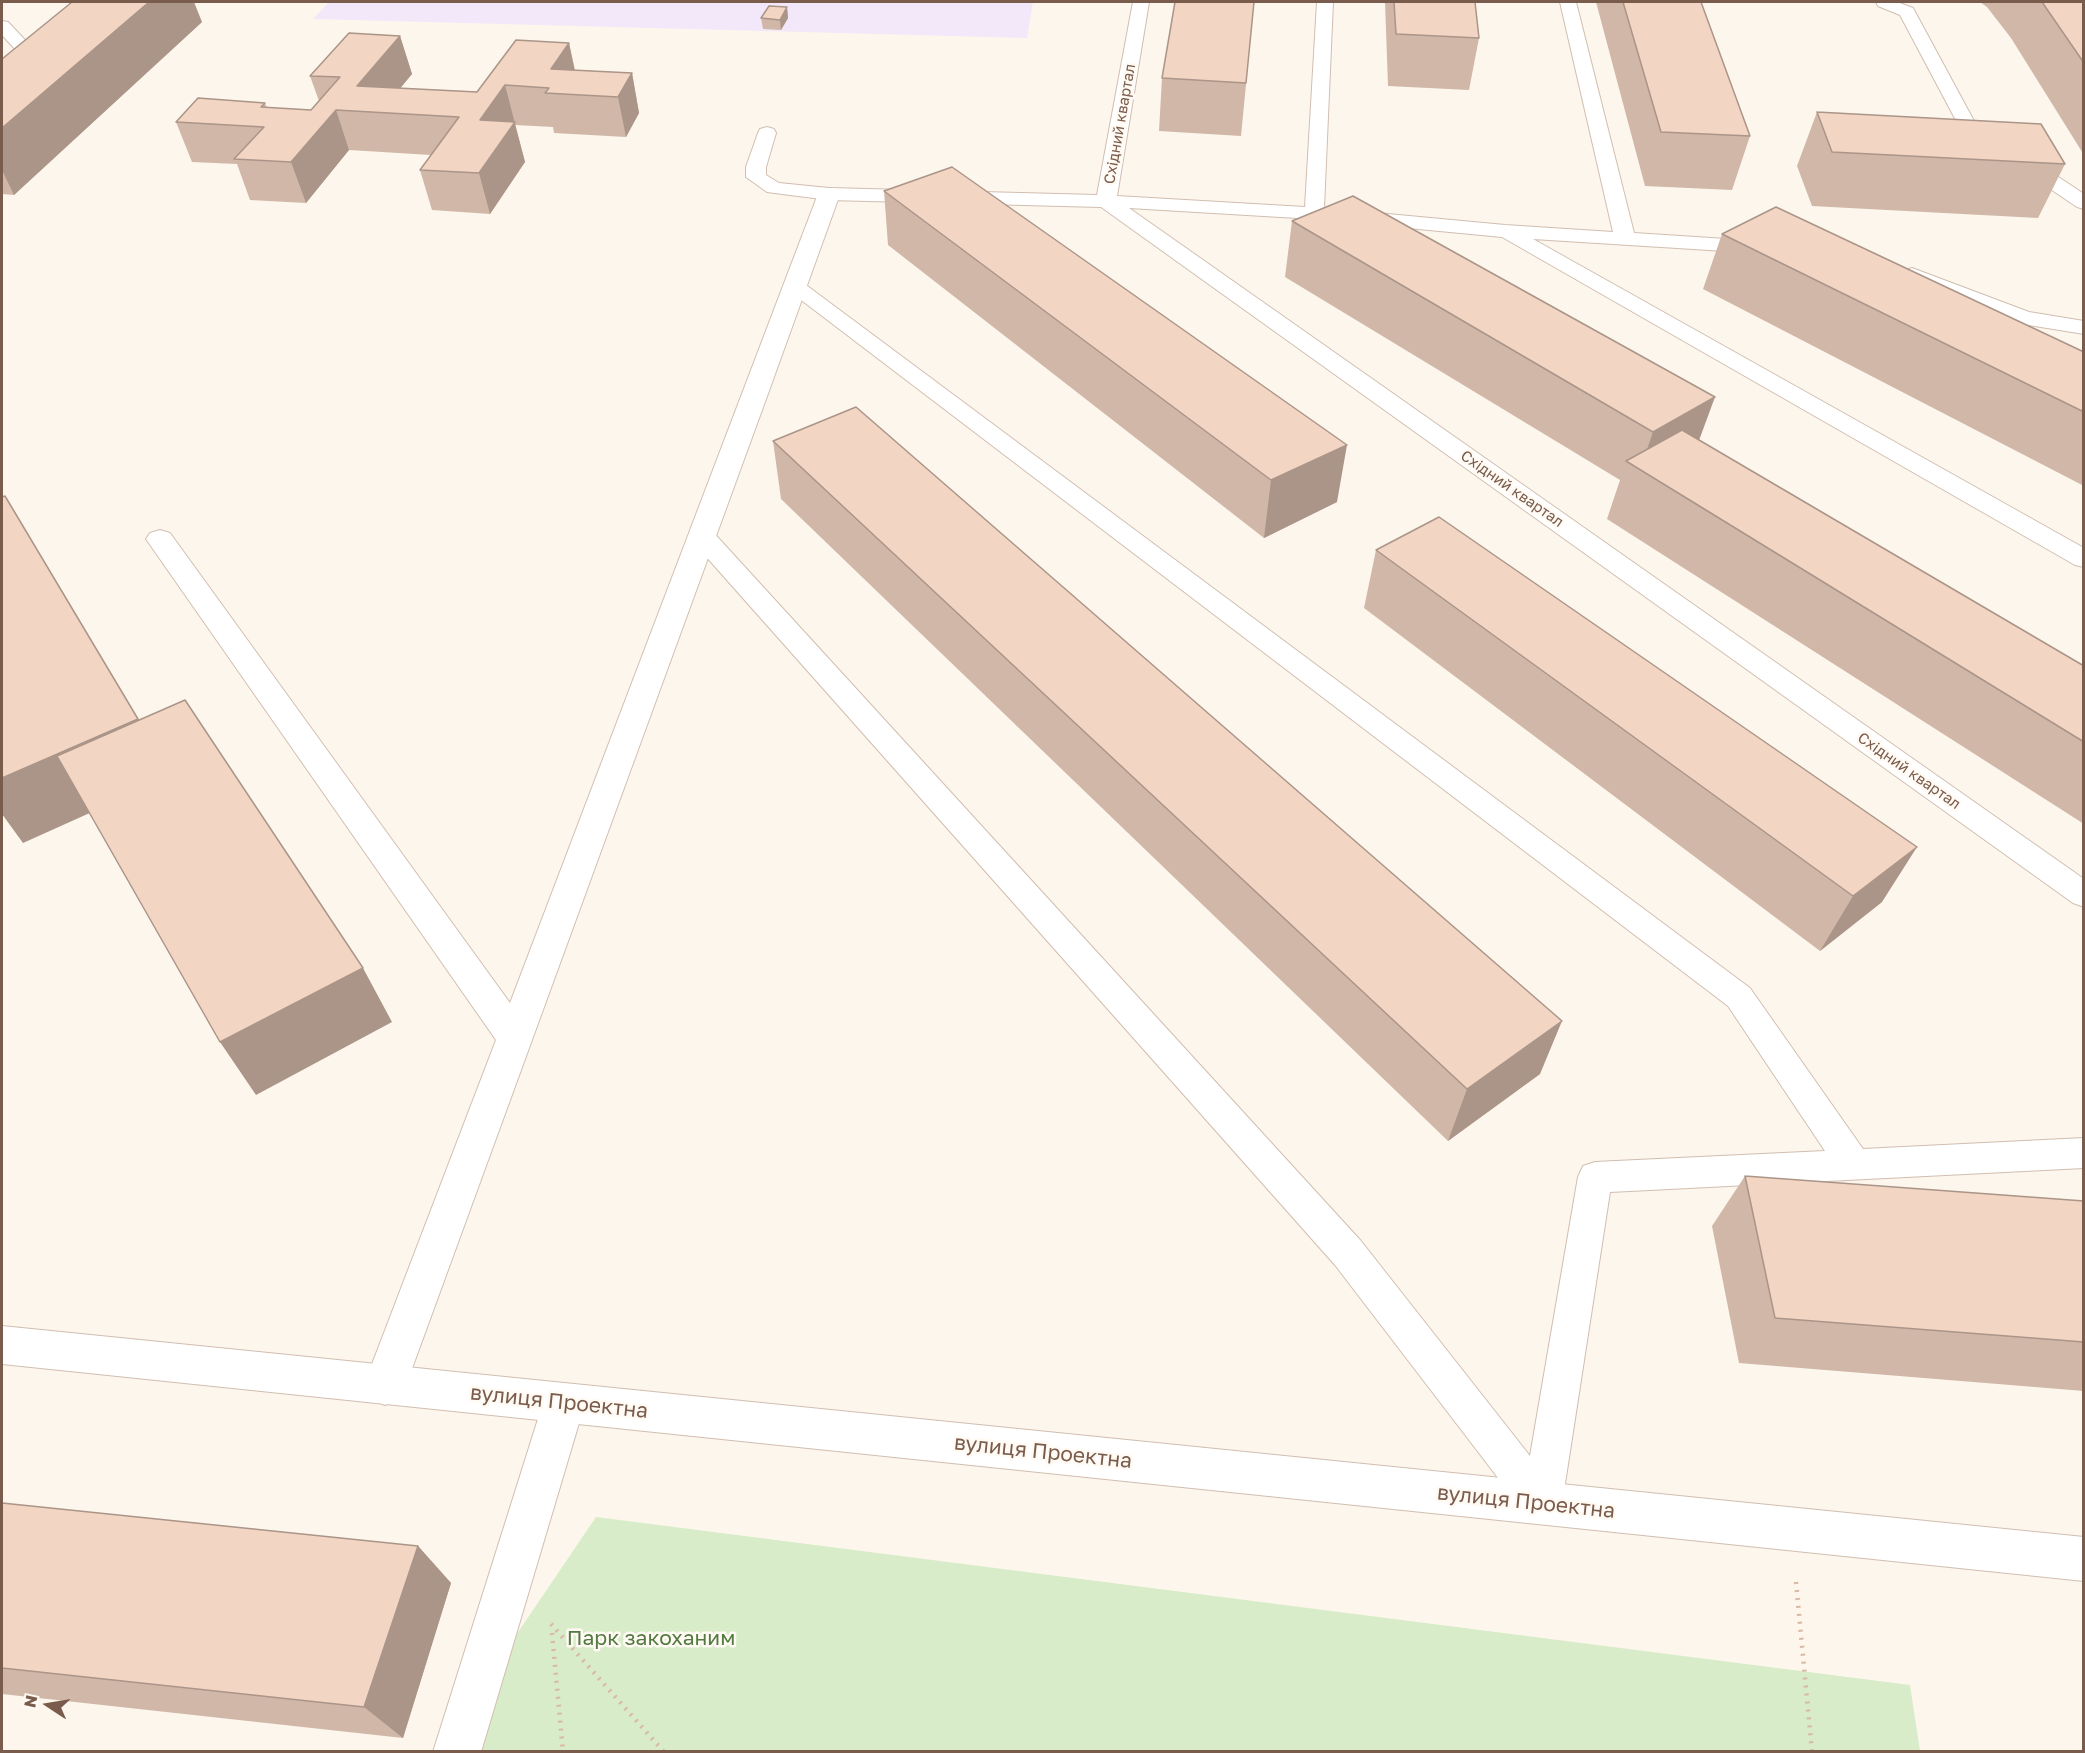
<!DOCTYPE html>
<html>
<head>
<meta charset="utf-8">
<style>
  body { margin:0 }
  #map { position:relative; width:2085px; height:1753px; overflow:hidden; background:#fdf6ec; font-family:"Golos Text",sans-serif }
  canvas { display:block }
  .frame { position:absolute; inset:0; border:3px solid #7a5c4d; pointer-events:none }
  .north { position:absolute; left:18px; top:1675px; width:60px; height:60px; -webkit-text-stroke:4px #fffaf3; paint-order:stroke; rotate:282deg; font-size:16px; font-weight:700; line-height:24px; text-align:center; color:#7a5c4d }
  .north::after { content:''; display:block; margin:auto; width:21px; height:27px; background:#7a5c4d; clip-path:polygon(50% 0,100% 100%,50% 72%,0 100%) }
</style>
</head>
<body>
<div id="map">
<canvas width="2085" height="1753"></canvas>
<div class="frame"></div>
<div class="north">N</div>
</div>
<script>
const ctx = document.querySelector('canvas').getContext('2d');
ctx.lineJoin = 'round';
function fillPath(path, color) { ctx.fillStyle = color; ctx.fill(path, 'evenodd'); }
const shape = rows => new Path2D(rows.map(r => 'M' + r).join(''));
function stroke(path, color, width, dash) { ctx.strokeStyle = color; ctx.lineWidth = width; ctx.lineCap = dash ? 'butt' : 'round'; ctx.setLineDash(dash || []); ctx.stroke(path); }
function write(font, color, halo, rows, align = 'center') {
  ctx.font = font + ' "Golos Text",sans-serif'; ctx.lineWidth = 5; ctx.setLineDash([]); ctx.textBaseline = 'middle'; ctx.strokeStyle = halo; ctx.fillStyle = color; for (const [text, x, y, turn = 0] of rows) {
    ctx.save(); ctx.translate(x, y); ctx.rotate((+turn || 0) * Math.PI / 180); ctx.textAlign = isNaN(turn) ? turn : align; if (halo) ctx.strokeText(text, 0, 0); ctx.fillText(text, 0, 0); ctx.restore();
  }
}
fillPath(shape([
  [329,2,1033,2,1027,38,313,19]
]), '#f3e8fa');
fillPath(shape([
  [596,1517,1910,1685,1920,1751,437,1752]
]), '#d8ecc9');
const service = shape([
  [1133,2,1149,2,1117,196,1305,207,1317,2,1333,2,1324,208,1505,225,1613,232,1560,2,1576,2,1634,233,1757,241,1764,243,1767,247,1764,251,1757,253,1533,239,2084,548,2084,567,2075,565,1502,237,1314,219,1129,208,2084,879,2084,907,2073,903,1101,207,829,200,767,192,746,177,746,167,758,133,760,129,767,127,774,129,776,133,766,167,766,175,779,183,829,188,1097,195,1133,2],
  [1876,2,1897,2,1913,8,1974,121,2084,194,2084,209,2077,207,1960,128,1900,15,1878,6,1876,2],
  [2,21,8,22,44,60,8,92,2,93,2,79,25,60,2,35,2,21],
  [1912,268,2029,312,2084,321,2084,334,2016,323,1905,278,1902,274,1905,270,1912,268],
  [795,280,802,282,1750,988,1863,1149,2084,1138,2084,1168,1610,1192,1562,1503,1556,1517,1542,1523,1528,1517,1335,1265,694,543,691,537,694,531,703,529,712,531,1361,1241,1530,1456,1578,1177,1583,1166,1595,1162,1825,1151,1728,1006,788,290,785,286,788,282,795,280]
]);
const minor = shape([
  [829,188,837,189,840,194,765,402,406,1385,400,1399,385,1405,370,1399,364,1385,496,1040,146,539,150,533,160,530,170,533,510,1003,818,194,821,189,829,188],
  [564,1383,579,1389,585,1403,481,1752,433,1752,543,1403,549,1389,564,1383]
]);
const tertiary = shape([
  [2,1326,2084,1537,2084,1581,2,1364,2,1326]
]);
stroke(service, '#d1beb0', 2);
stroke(minor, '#d1beb0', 2);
stroke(tertiary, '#d1beb0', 2);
stroke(shape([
  [1796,1582,1812,1752],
  [551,1624,664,1752],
  [552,1633,563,1752]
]), '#d9b8a5', 4.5, [2, 6]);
fillPath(service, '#fff');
fillPath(minor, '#fff');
fillPath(tertiary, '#fff');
fillPath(shape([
  [1254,2,1241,136,1159,131,1162,78],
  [1385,2,1475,2,1479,38,1469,90,1388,86],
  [1596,2,1701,2,1750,136,1732,190,1645,186],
  [1980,2,2084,2,2084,155,2011,38,1987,7],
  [787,7,788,18,781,30,763,29,761,18],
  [202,22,14,195,2,194,2,59],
  [400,36,412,74,400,88,477,92,569,43,575,70,632,73,639,113,626,137,554,133,553,127,515,125,525,162,490,214,432,210,420,170,431,155,349,150,306,203,250,200,237,164,192,162,176,122,265,103,267,108,311,110,319,101,310,76],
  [1817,112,2065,164,2038,218,1812,206,1797,166],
  [884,191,1337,502,1264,538,888,245],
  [1292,221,1699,440,2084,666,2084,824,1607,519,1620,480,1285,277],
  [1722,234,2084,352,2084,486,1703,289],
  [773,441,1540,1074,1448,1141,781,499],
  [1376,550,1882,902,1820,951,1364,608],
  [1745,1176,2084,1201,2084,1391,1739,1363,1712,1226],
  [2,1503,418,1546,451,1583,403,1738,2,1694]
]), '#d1b7a8');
fillPath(shape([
  [149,2,194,2,202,22,14,195,2,170,2,128],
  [787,7,788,18,781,30,780,20],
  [400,36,412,74,380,113,357,86],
  [569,43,577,82,551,69],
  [632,73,639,113,626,137,618,97],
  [505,85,525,162,490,214,479,173,480,120],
  [336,110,349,150,306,203,291,162],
  [1715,397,1694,454,1640,470,1653,432],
  [1347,445,1337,502,1264,538,1271,480],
  [138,719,172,776,23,843,2,814,2,778],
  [1917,847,1882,902,1820,951,1853,896],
  [363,968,392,1022,256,1095,220,1042],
  [1562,1021,1540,1074,1448,1141,1467,1089],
  [418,1546,451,1583,403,1738,364,1707]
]), '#aa9588');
const building = shape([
  [72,2,149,2,2,128,2,59,72,2],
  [1175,2,1254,2,1246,83,1162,78,1175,2],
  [1394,2,1475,2,1479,38,1396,34,1394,2],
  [1623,2,1701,2,1750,136,1661,132,1623,2],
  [2042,2,2084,2,2084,63,2042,2],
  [769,6,787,7,780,20,761,18,769,6],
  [349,33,400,36,357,86,477,92,516,40,569,43,551,69,632,73,618,97,545,93,549,88,505,85,480,120,515,122,479,173,420,170,459,117,336,110,291,162,234,159,264,127,176,122,198,98,265,103,261,107,311,110,340,77,310,76,349,33],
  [1817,112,2041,124,2065,164,1832,152,1817,112],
  [952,167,1347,445,1271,480,884,191,952,167],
  [1353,196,1715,397,1653,432,1292,221,1353,196],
  [1776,207,2084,352,2084,412,1722,234,1776,207],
  [856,407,1562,1021,1467,1089,773,441,856,407],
  [1682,430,2084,666,2084,742,1626,461,1682,430],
  [5,496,138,719,2,778,2,497,5,496],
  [1439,517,1917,847,1853,896,1376,550,1439,517],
  [185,700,363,968,220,1042,57,756,185,700],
  [1745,1176,2084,1201,2084,1342,1775,1318,1745,1176],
  [2,1503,418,1546,364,1707,2,1668,2,1503]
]);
fillPath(building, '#f3d5c3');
stroke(building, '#aa9588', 1.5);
write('15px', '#7a5c4d', '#fffaf3', [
  ["Східний квартал",1120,124,-80],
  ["Східний квартал",1512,489,35],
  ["Східний квартал",1909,771,35]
]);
write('21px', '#7a5c4d', '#fffaf3', [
  ["вулиця Проектна",559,1402,6],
  ["вулиця Проектна",1043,1452,6],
  ["вулиця Проектна",1526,1502,6]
]);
write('21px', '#537a41', '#fffaf3', [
  ["Парк закоханим",651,1638]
]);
</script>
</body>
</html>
